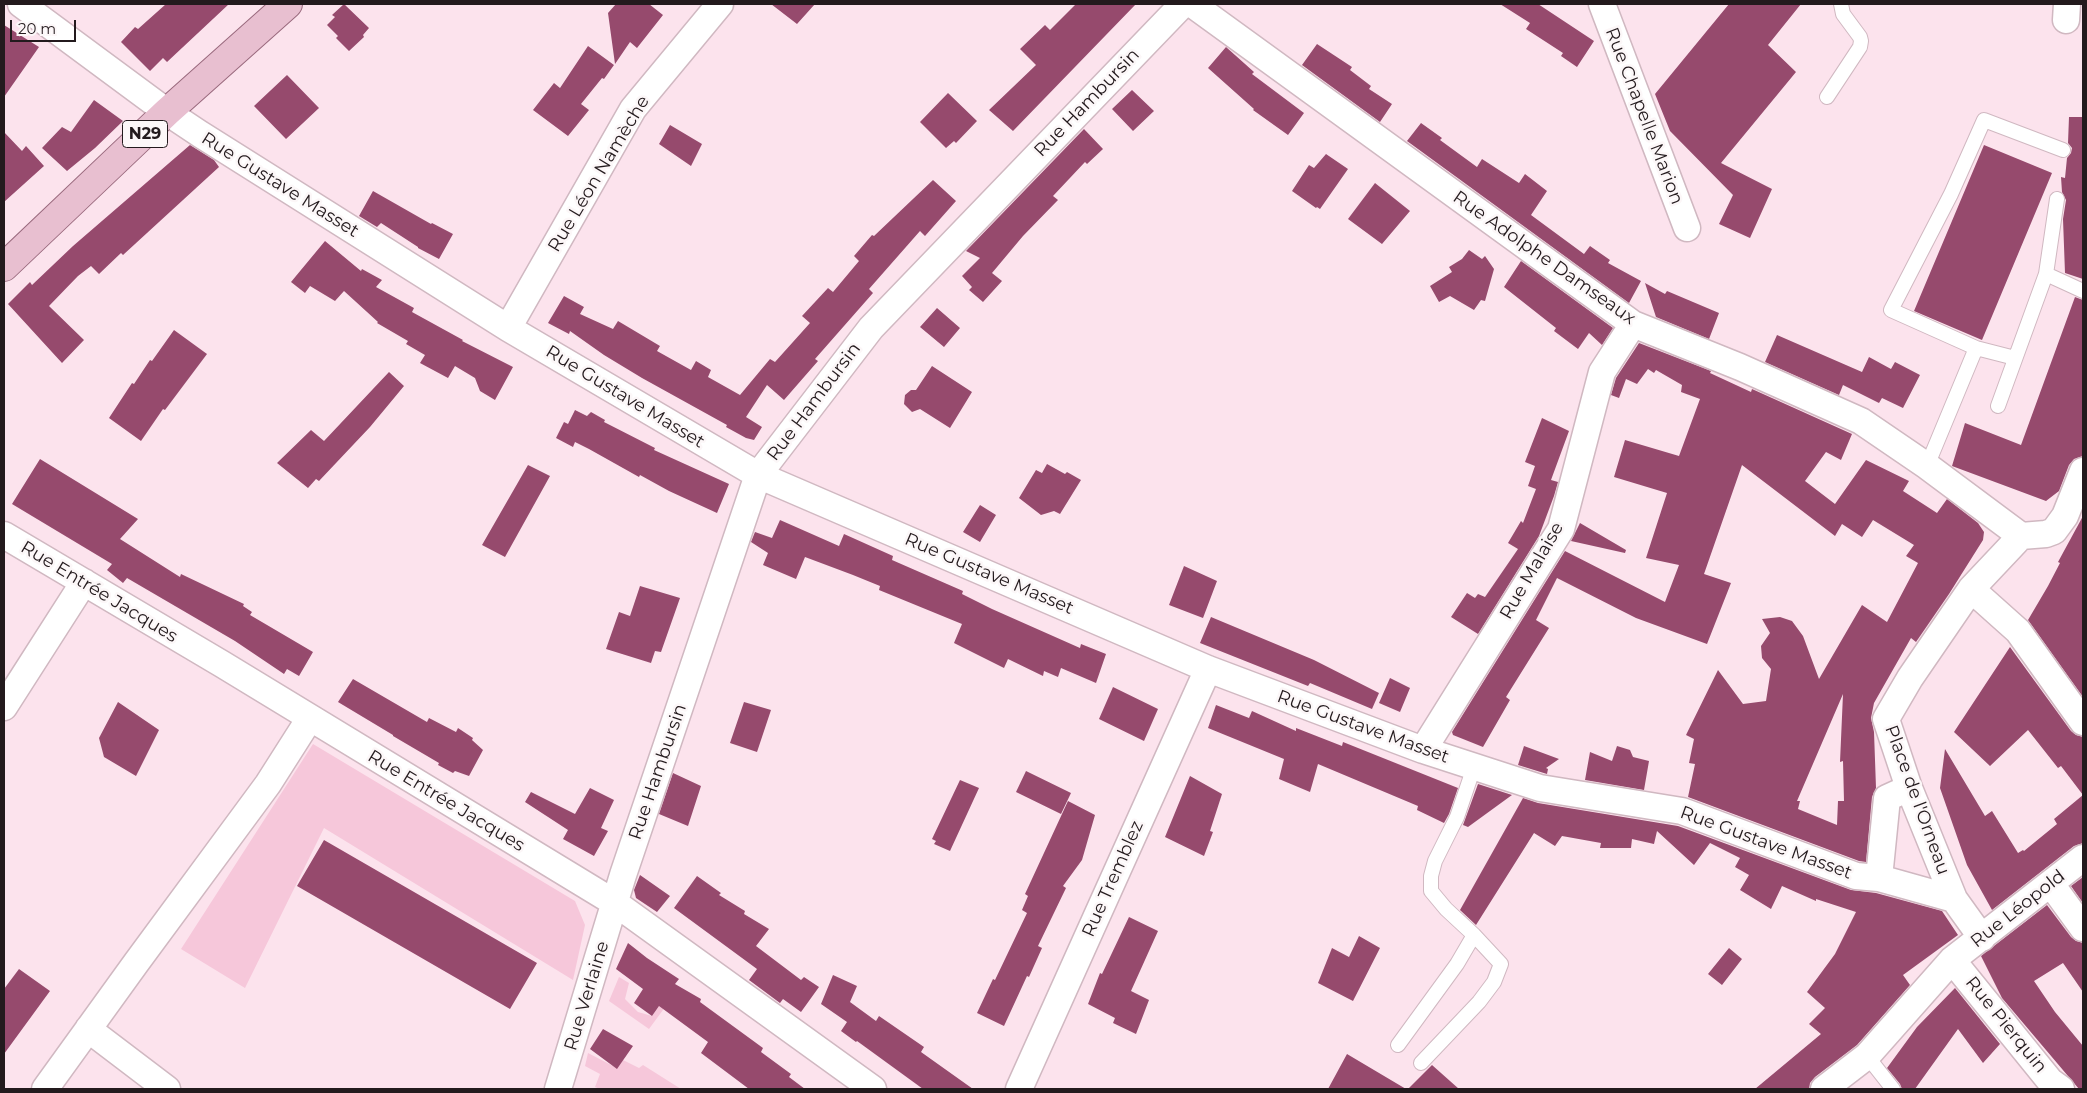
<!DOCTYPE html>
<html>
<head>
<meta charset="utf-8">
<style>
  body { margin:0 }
  #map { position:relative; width:2087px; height:1093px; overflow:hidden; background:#fce3ed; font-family:Montserrat,sans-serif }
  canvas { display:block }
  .frame { position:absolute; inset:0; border:5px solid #231a1d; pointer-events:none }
  .scale { position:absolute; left:10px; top:20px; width:66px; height:22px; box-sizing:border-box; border:2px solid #231a1d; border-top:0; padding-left:6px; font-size:15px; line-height:18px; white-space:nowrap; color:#231a1d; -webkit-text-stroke:4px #fcf7f8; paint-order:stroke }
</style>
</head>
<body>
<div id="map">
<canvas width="2087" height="1093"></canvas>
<div class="frame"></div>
<div class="scale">20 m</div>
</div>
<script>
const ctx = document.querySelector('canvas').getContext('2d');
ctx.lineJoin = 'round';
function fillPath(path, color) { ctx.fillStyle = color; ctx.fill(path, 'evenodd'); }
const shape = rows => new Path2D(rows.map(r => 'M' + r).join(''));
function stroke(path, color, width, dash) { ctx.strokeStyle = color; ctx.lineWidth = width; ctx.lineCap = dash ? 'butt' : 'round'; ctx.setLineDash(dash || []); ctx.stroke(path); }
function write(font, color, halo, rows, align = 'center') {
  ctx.font = font + ' Montserrat,sans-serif'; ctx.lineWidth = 5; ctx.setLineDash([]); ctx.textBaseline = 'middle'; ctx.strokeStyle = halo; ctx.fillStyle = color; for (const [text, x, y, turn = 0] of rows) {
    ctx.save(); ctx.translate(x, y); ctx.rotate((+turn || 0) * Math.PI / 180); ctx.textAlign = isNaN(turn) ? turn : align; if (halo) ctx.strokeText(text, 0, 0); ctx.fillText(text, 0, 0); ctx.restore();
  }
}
fillPath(shape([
  [313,744,575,901,585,925,573,980,324,828,245,988,181,949],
  [619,977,629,983,625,999,638,1012,652,1016,666,996,671,999,649,1029,609,1001],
  [588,1053,617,1068,623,1060,639,1068,643,1065,681,1089,600,1089,595,1087,600,1074,585,1066]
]), '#f6c7da');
fillPath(shape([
  [166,4,229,4,167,62,163,58,150,71,121,42,135,27,138,29],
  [344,4,369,28,363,35,364,37,349,51,336,38,338,36,327,25,335,17,332,15],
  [616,4,649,4,663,15,637,48,630,42,615,64,608,13],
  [771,4,815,4,797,24],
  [1076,4,1136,4,1013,131,989,110,1036,65,1020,49,1045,25,1050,30],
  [1500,4,1538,4,1594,41,1577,67,1561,56,1563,53,1526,29,1530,23],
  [1729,4,1801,4,1768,45,1796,72,1721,163,1772,189,1750,238,1719,224,1733,195,1670,131,1655,94],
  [4,25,39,47,4,97],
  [1317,44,1352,67,1350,70,1371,86,1369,89,1392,104,1380,122,1302,65],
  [588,46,614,65,604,79,602,78,581,104,589,110,568,136,533,110,554,83,560,88],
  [1226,47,1254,72,1252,74,1304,113,1288,135,1253,110,1254,109,1208,68],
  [287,75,319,108,286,139,254,106],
  [1132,90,1154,111,1133,131,1112,109],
  [948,93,977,121,956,143,954,141,946,148,920,122],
  [94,100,123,121,95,148,67,171,42,148,62,127,71,132],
  [2069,117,2083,117,2083,279,2065,273,2063,219,2066,200,2062,192,2061,177,2065,178,2067,158,2071,153,2072,148,2068,143],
  [1421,123,1442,138,1440,140,1477,167,1482,159,1519,183,1525,174,1547,191,1531,215,1584,254,1590,246,1610,260,1608,263,1641,281,1629,303,1407,141],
  [670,125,702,144,691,166,659,144],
  [1084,129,1103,149,1087,164,1085,162,1053,196,1058,200,1023,236,992,273,1002,281,983,302,969,290,972,287,962,276,980,258,966,251],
  [4,132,22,151,26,146,44,166,4,202],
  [190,145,214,160,219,167,123,255,121,253,99,274,91,266,78,276,49,306,84,340,62,363,8,304,30,282,32,285,73,246],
  [1984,145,2052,173,1982,340,1914,311],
  [1326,154,1348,169,1320,209,1317,207,1316,208,1292,191,1309,165,1314,168],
  [933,180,956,201,925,236,920,231,869,289,873,293,815,359,818,361,784,400,767,385,746,417,762,427,754,440,746,438,726,427,727,425,642,378,604,355,570,331,569,334,548,323,564,296,584,307,580,314,613,329,618,321,660,346,657,351,691,370,696,361,711,370,708,377,740,395,770,359,775,362,810,323,802,316,828,288,833,292,859,261,854,256,872,235,874,236],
  [1375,183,1410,211,1382,244,1348,219],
  [373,191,431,224,432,223,453,234,439,259,418,248,418,247,381,223,377,227,359,216],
  [325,241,361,271,362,269,382,280,376,287,414,308,412,312,463,340,462,341,513,367,495,400,480,391,475,378,455,366,448,378,420,363,425,355,406,344,408,341,377,323,378,322,344,291,335,301,310,286,305,293,291,282],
  [1469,250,1482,259,1485,256,1494,269,1485,301,1481,300,1474,310,1450,296,1439,302,1430,286,1452,272,1449,267,1462,259],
  [1521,261,1613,328,1602,345,1589,333,1578,349,1554,331,1556,328,1504,287],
  [1645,283,1665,294,1667,291,1719,313,1709,339,1656,317],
  [2075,297,2083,300,2083,456,2074,459,2069,465,2059,491,2046,501,1952,466,1965,423,2021,445],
  [937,308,960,328,944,347,920,327],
  [174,330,207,354,165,410,163,409,141,441,109,418,132,383,134,384,150,360,152,361],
  [1777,335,1862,372,1869,357,1891,369,1895,362,1920,375,1903,408,1882,398,1879,403,1843,385,1839,395,1765,362],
  [1639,343,1711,371,1710,373,1751,392,1752,389,1852,434,1841,460,1826,452,1805,481,1835,504,1866,460,1909,481,1903,491,1937,513,1947,499,1978,523,1984,532,1983,540,1949,594,1916,642,1911,638,1874,703,1871,718,1874,732,1876,788,1872,797,1866,862,1859,861,1688,797,1695,764,1689,763,1694,739,1686,735,1718,670,1743,704,1766,701,1771,669,1762,658,1761,646,1770,633,1762,619,1780,617,1792,621,1803,636,1819,679,1862,605,1887,622,1918,563,1906,556,1914,545,1873,520,1862,537,1842,524,1835,536,1742,465,1704,574,1731,583,1707,644,1636,618,1557,578,1536,620,1549,628,1506,697,1510,700,1483,747,1453,735,1452,732,1565,551,1665,602,1679,565,1646,558,1667,493,1614,477,1625,440,1679,456,1700,399,1681,392,1682,385,1656,370,1654,373,1648,369,1637,384,1626,379,1619,398,1611,395,1616,378],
  [1843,694,1840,762,1843,761,1844,801,1838,801,1837,825,1798,809,1800,801,1797,801],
  [932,366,972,392,950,428,920,409,912,412,904,404,905,395,911,390,916,390],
  [389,372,404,386,370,427,319,481,316,479,308,488,277,463,311,430,324,441],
  [575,410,587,416,591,412,605,420,604,422,655,448,654,450,729,484,717,513,669,491,640,475,639,477,589,449,575,442,573,447,556,438,564,422,568,424],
  [1542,418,1569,431,1551,480,1558,482,1554,496,1539,536,1478,634,1451,617,1467,593,1475,598,1478,594,1485,597,1518,549,1508,543,1521,521,1523,523,1536,489,1528,486,1535,466,1525,462],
  [40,459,138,519,120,539,180,577,181,574,244,604,243,606,252,612,250,615,313,652,299,676,287,669,284,674,235,641,127,578,123,583,107,570,112,564,12,504],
  [1047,464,1065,474,1067,472,1081,480,1060,514,1054,511,1041,515,1019,498,1036,470,1042,473],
  [528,465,550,476,505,557,482,545],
  [980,505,996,515,980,542,963,532],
  [2083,516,2083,697,2028,620,2048,586,2060,563,2058,562],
  [780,520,839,546,844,534,893,556,892,560,963,591,962,594,992,609,1080,648,1081,644,1106,654,1096,683,1061,668,1058,677,1044,671,1043,676,1008,659,1004,668,954,643,962,624,879,590,880,586,853,575,805,557,796,579,763,565,768,553,751,542,755,532,772,538],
  [1580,523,1626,550,1625,553,1571,541],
  [1184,566,1217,581,1203,618,1169,605],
  [640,586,680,598,661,652,655,651,651,663,606,649,619,612,630,616],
  [1211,617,1314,660,1379,693,1372,709,1310,683,1308,686,1200,643],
  [2010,647,2071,731,2076,735,2083,737,2083,795,2061,766,2058,768,2028,730,1990,766,1954,732],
  [1390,678,1410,688,1400,712,1379,703],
  [353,679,427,722,429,718,456,732,458,728,473,738,472,740,483,750,469,776,455,771,453,773,438,765,439,763,393,736,393,735,338,702],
  [1113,687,1158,709,1144,741,1099,719],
  [118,702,159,730,136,776,104,757,99,738],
  [744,702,771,710,757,752,730,743],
  [1216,705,1249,718,1252,711,1296,731,1296,728,1342,746,1343,742,1458,788,1449,814,1444,823,1417,810,1418,806,1318,764,1310,792,1279,779,1284,759,1208,728],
  [1524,746,1559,759,1546,768,1548,769,1547,774,1518,765],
  [1617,746,1630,750,1633,757,1649,761,1644,790,1585,780,1590,752,1612,761],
  [1945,749,1985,816,1992,811,2018,853,2023,850,2024,851,2057,824,2054,819,2083,795,2083,843,2074,846,1992,910,1967,865,1940,788],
  [1026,771,1071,793,1061,814,1016,792],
  [673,773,701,786,688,826,659,814],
  [1190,776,1222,794,1210,831,1213,832,1204,856,1165,837],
  [960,780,979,788,950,851,934,844,936,841,932,839],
  [1478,784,1512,795,1468,827,1463,825],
  [590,788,614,800,601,828,608,831,594,856,563,839,568,830,525,802,531,792,575,814],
  [1523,798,1538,803,1678,826,1851,890,1876,893,1942,911,1958,935,1903,975,1910,985,1857,1045,1815,1077,1810,1083,1809,1089,1755,1089,1821,1034,1809,1024,1825,1008,1807,992,1835,954,1856,912,1816,899,1816,901,1782,886,1771,909,1740,890,1749,875,1735,867,1740,858,1710,843,1694,865,1657,831,1654,844,1632,839,1631,848,1600,848,1601,843,1562,836,1555,846,1534,833,1476,925,1460,910],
  [1068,801,1095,815,1082,860,1063,886,1066,888,1038,946,1042,948,1029,977,1027,976,1004,1026,977,1013,993,979,995,980,1027,913,1022,910,1028,896,1025,894],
  [324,840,537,963,510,1009,297,886],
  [640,875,670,896,657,912,636,898,634,890],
  [697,876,721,893,719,895,745,911,744,914,769,929,756,946,801,980,804,977,819,987,801,1012,783,999,780,1003,749,980,757,969,674,908],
  [2083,877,2083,903,2071,886],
  [2047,905,2071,937,2076,941,2083,943,2083,992,2063,963,2034,981,2055,1012,2083,1046,2083,1089,2079,1089,2002,998,1981,956],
  [1129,917,1158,931,1131,991,1149,1000,1136,1034,1113,1023,1115,1018,1088,1004,1100,973,1102,974],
  [1359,936,1380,948,1353,1001,1318,983,1332,948,1349,957],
  [628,943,647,958,679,979,675,984,701,999,700,1002,763,1048,761,1052,791,1074,789,1077,805,1089,749,1089,701,1053,708,1042,659,1006,652,1016,634,1003,643,989,616,969],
  [1729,948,1742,959,1722,985,1708,974],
  [19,969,50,991,4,1054,4,989],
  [833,975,857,986,850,1002,876,1021,879,1016,924,1047,921,1052,973,1089,923,1089,857,1041,856,1042,841,1031,847,1022,821,1004],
  [1955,988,2000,1044,1983,1063,1958,1029,1915,1089,1902,1089,1900,1084,1887,1068,1917,1027],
  [603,1029,633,1046,617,1069,590,1049],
  [1347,1054,1406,1089,1328,1089],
  [1432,1065,1459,1089,1408,1089]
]), '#964a6d');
const lane = shape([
  [1827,97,1860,47,1861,41,1860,37,1843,14,1841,4],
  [2057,199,2046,274,2083,291],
  [1976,348,1891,310,1951,194,1984,120,2063,150],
  [1998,406,2046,274],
  [1927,466,1976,348,2015,358],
  [1398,1045,1457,964,1474,935,1446,909,1431,891,1431,876,1435,861,1457,817,1474,767],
  [1867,1056,1893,1089],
  [1421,1063,1479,1002,1494,982,1501,964,1474,935]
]);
const street = shape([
  [21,4,167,112,200,134,508,328,758,475,1208,669,1423,750,1540,788,1682,811,1856,876,1879,878,1954,899],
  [1192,4,1633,324,1740,367,1861,421,1927,466,2021,536],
  [1602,4,1687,228],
  [2066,20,2067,4],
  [508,328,633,109,720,4],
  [4,535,222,664,615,903,873,1089],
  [2021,536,2046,534,2054,531,2065,516,2083,471],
  [1971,589,2018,631,2083,722],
  [4,707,84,582],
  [1423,750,1561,529,1602,372,1633,324],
  [1879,878,1887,798,1909,788],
  [2051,884,2083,928],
  [1982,938,1954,899,1909,788,1886,719,1910,678,1971,589,2021,536],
  [1952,960,2050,1081,2061,1089],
  [88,1029,167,1089],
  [45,1089,136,963,268,784,310,718],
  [558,1089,623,875,758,475,871,328,1183,4],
  [1019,1089,1208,669],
  [1824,1089,1867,1056,1952,960,2083,858]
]);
const primary = shape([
  [4,267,167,112,288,4]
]);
stroke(lane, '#d0b8c1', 16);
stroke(street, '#d0b8c1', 29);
stroke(primary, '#99697d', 30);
stroke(lane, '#fff', 14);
stroke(street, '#fff', 26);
stroke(primary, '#e8bfd0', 28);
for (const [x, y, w] of [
  [145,134,45]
]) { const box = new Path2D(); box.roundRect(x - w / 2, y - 13.5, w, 27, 4); ctx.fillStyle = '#fcf7f8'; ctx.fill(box); stroke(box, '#231a1d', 1); }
write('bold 16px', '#231a1d', null, [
  ["N29",145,134]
]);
write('18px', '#231a1d', '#fcf7f8', [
  ["Rue Hambursin",1087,103,-46],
  ["Rue Chapelle Marion",1644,116,69],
  ["Rue Léon Namèche",599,174,-59],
  ["Rue Gustave Masset",280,185,32],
  ["Rue Adolphe Damseaux",1544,258,35],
  ["Rue Gustave Masset",625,397,31],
  ["Rue Hambursin",814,402,-53],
  ["Rue Malaise",1532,571,-60],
  ["Rue Gustave Masset",989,574,23],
  ["Rue Entrée Jacques",99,592,31],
  ["Rue Gustave Masset",1363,727,20],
  ["Rue Hambursin",658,772,-71],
  ["Place de l'Orneau",1917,800,70],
  ["Rue Entrée Jacques",446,801,31],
  ["Rue Gustave Masset",1766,843,20],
  ["Rue Tremblez",1113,879,-66],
  ["Rue Léopold",2018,909,-38],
  ["Rue Verlaine",587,996,-73],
  ["Rue Pierquin",2006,1025,51]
]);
</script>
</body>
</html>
